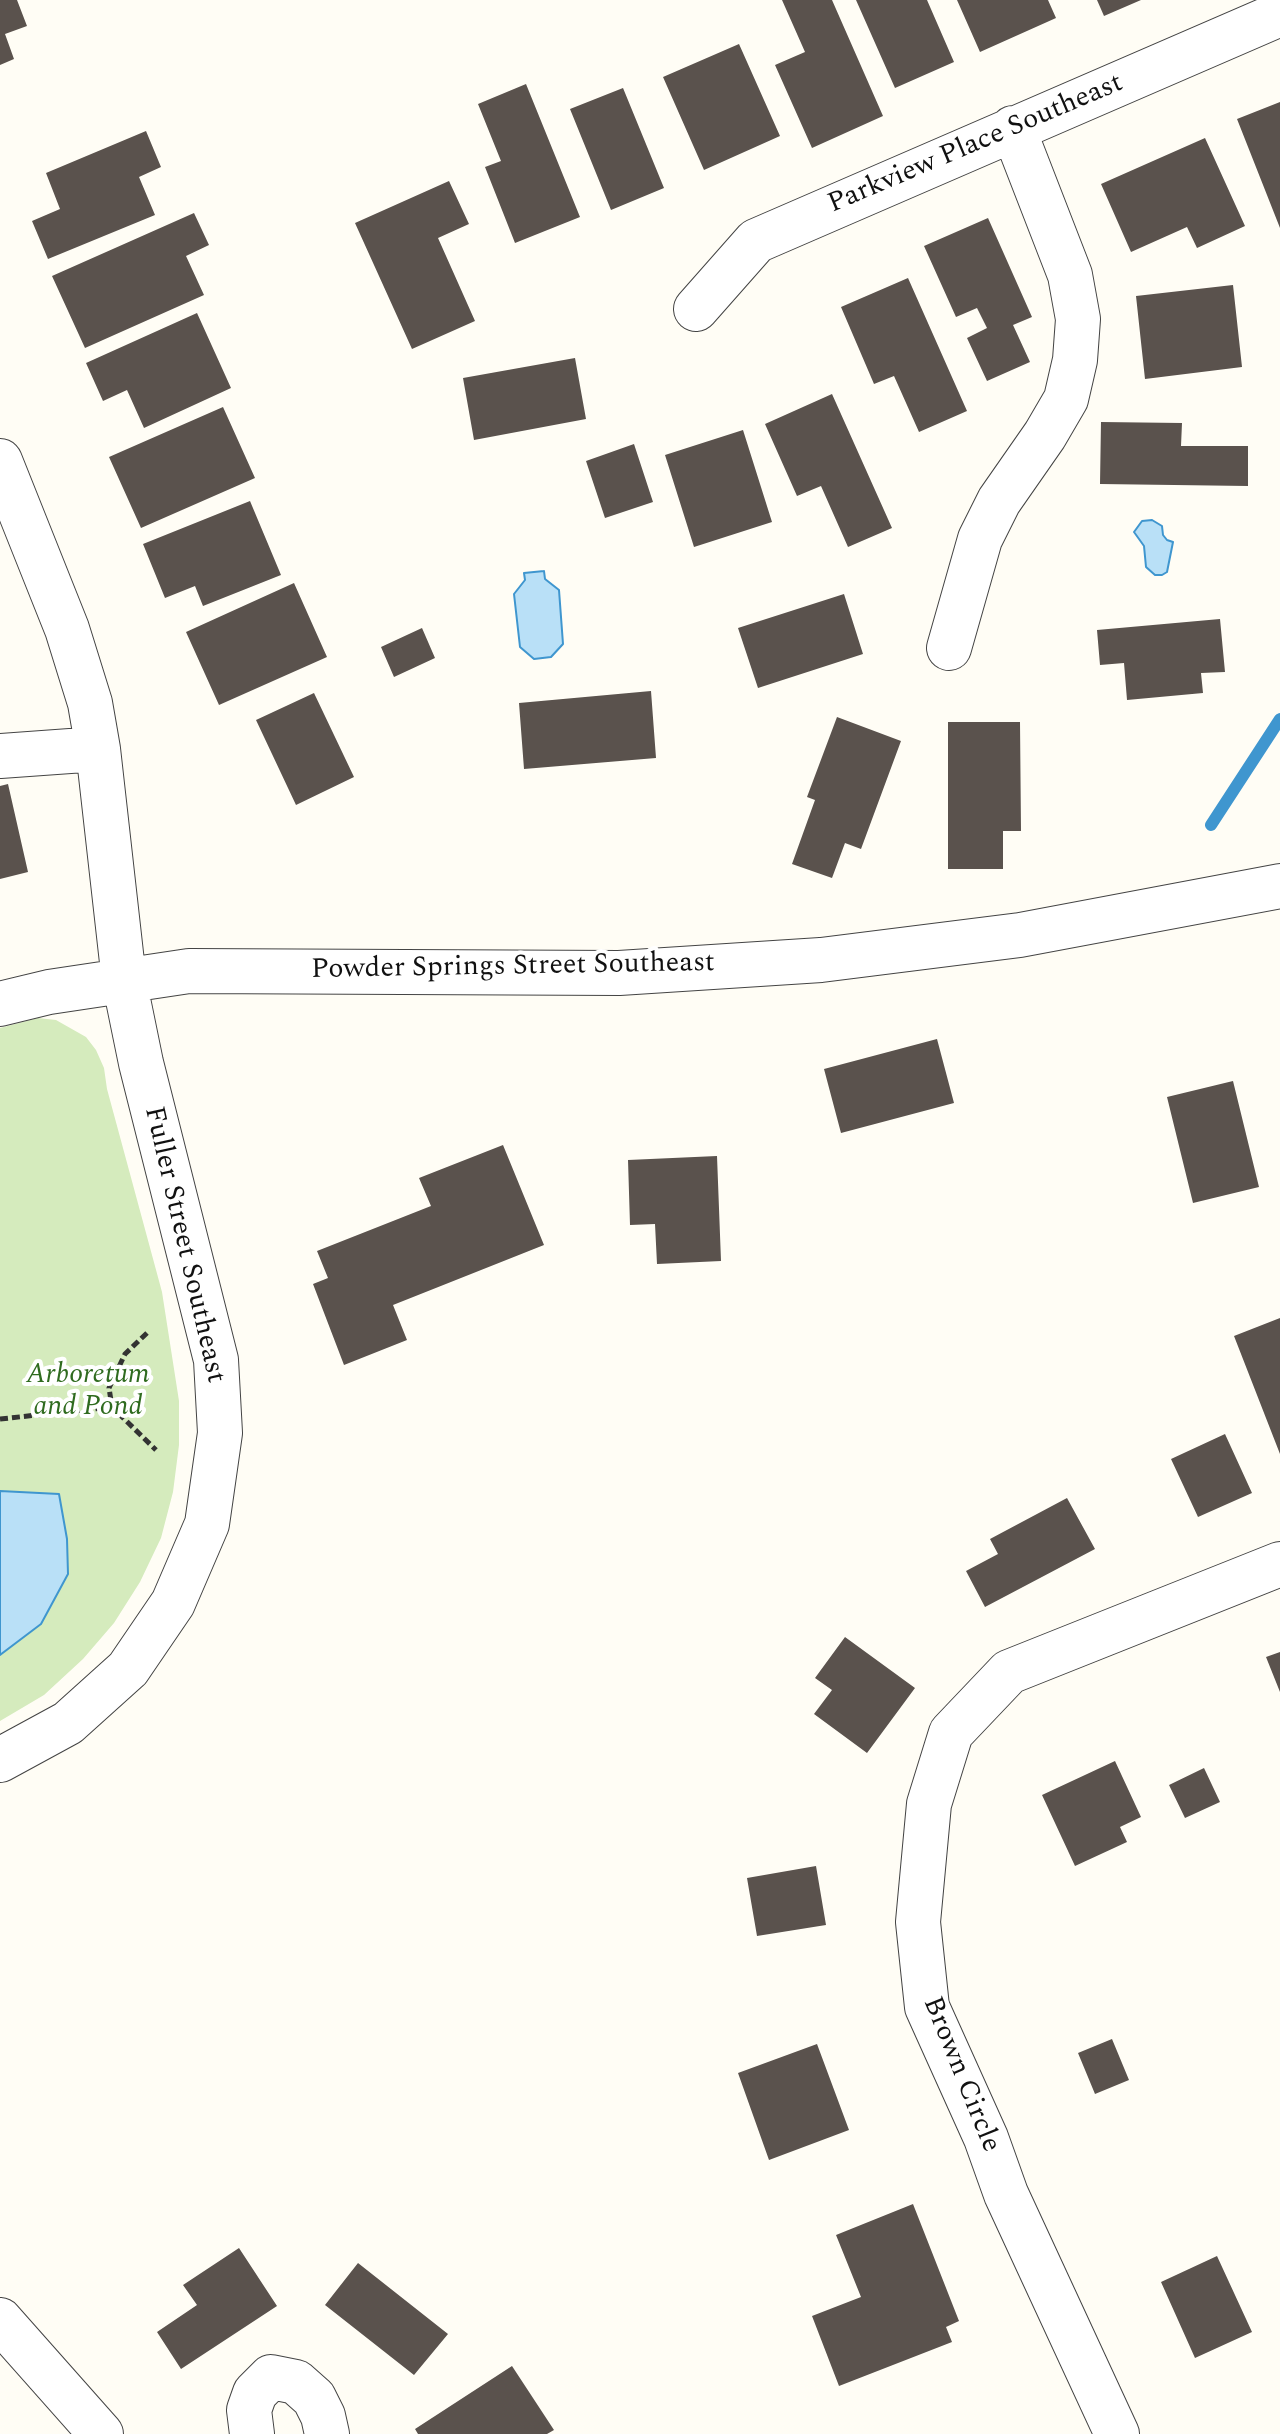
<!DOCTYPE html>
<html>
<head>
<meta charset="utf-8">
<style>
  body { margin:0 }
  canvas { display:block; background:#fffdf5 }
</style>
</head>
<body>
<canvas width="1280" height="2434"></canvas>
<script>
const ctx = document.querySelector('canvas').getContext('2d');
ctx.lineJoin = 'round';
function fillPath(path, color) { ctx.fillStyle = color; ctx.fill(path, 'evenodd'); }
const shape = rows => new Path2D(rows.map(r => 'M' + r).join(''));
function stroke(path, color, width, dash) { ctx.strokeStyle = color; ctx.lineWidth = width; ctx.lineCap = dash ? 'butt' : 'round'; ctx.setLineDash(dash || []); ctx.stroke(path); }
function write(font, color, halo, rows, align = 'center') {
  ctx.font = font + ' Spectral,serif'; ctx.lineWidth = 8; ctx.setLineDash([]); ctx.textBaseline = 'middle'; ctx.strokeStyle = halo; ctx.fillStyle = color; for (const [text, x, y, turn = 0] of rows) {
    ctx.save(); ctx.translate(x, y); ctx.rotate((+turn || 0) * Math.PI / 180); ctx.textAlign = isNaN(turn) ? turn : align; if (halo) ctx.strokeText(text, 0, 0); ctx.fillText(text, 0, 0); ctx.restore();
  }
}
fillPath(shape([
  [38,1018,56,1020,86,1037,96,1050,104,1068,107,1089,162,1292,179,1401,179,1445,173,1492,161,1538,140,1582,114,1623,83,1659,44,1695,0,1721,0,1028]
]), '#d5ebbd');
const water = shape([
  [1152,520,1162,526,1163,535,1167,540,1173,542,1167,572,1162,575,1155,575,1146,567,1144,546,1134,532,1142,521,1152,520],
  [544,571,545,579,559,590,563,644,551,657,534,659,520,647,514,594,525,580,524,573,544,571],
  [0,1491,59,1494,67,1539,68,1574,41,1624,0,1655,0,1491]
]);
fillPath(water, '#b9e0f7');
stroke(water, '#3f96cf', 2);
stroke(shape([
  [1211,825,1280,719]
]), '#3f96cf', 12);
fillPath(shape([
  [0,0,17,0,27,26,5,34,14,59,0,65],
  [782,0,832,0,883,116,812,148,775,65,805,52],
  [856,0,927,0,954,62,895,88],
  [957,0,1048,0,1056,18,980,52],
  [1097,0,1141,0,1104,16],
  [739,44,780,136,704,170,663,77],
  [526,84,580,217,515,243,485,167,501,161,478,104],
  [623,88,664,188,611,210,570,109],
  [1280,102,1280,228,1237,119],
  [146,131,161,167,139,177,155,215,48,259,32,221,60,209,46,173],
  [1205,138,1245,226,1197,248,1187,227,1131,252,1101,184],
  [449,181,469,224,438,238,475,321,412,349,355,223],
  [194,213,209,245,186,256,204,295,85,348,52,276],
  [988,218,1032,317,1013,325,1030,362,987,381,967,338,987,328,977,308,956,317,924,246],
  [908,278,967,411,919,432,894,376,874,384,841,307],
  [1233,285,1242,367,1145,379,1136,296],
  [197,313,231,388,144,428,127,390,103,401,86,363],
  [575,358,586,419,474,440,463,378],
  [832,394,892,528,848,547,821,486,797,496,765,424],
  [223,407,255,478,141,528,109,457],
  [1101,422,1182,423,1181,446,1248,446,1248,486,1100,484],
  [743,430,772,522,694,547,665,455],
  [634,444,653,502,605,518,586,461],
  [250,501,281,575,203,606,195,586,165,598,143,544],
  [294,583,327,657,219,705,186,632],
  [844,594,863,654,758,688,738,628],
  [1220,619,1225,672,1201,673,1203,693,1127,700,1124,663,1100,665,1097,630],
  [422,628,435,658,394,677,381,647],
  [651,691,656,758,524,769,519,703],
  [314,693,354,777,296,805,256,720],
  [837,717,901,741,861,849,845,843,832,878,792,864,815,800,807,797],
  [948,722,1020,722,1021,831,1003,831,1003,869,948,869],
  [8,784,28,872,0,879,0,786],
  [937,1039,954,1103,841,1133,824,1069],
  [1233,1081,1259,1187,1193,1203,1167,1097],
  [503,1145,544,1245,393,1305,407,1340,344,1365,313,1284,328,1278,317,1251,431,1206,419,1178],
  [717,1156,721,1261,657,1264,655,1224,630,1225,628,1160],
  [1280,1318,1280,1454,1234,1336],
  [1225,1434,1252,1493,1198,1517,1171,1459],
  [1067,1498,1095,1549,985,1607,966,1571,998,1554,990,1539],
  [845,1637,915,1688,867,1753,814,1714,832,1690,815,1678],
  [1280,1652,1280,1692,1266,1657],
  [1115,1761,1141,1817,1120,1827,1127,1842,1075,1866,1042,1795],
  [1204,1768,1220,1802,1185,1818,1169,1785],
  [816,1866,826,1925,757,1936,747,1878],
  [1112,2039,1129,2080,1095,2094,1078,2053],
  [817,2044,849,2130,769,2160,738,2073],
  [913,2204,959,2321,946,2327,952,2342,839,2386,812,2316,861,2297,836,2235],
  [239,2248,277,2306,181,2369,157,2332,197,2305,183,2285],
  [1217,2256,1252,2332,1195,2358,1161,2282],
  [358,2263,448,2334,414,2375,325,2305],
  [512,2366,554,2430,547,2434,418,2434,415,2429]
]), '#5a524d');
const minor = shape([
  [696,309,756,241,1280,14],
  [0,461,67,629,90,703,98,749,124,980,141,1063,216,1360,220,1433,207,1524,173,1603,128,1669,68,1723,0,1760],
  [949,648,980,539,999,501,1045,435,1066,399,1075,360,1078,319,1070,275,1013,128],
  [0,756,98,749],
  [0,1004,49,992,189,971,619,973,821,960,1020,935,1280,886],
  [0,2320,101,2434],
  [252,2434,249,2410,255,2393,271,2377,296,2382,314,2398,323,2416,327,2434],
  [1117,2434,1006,2194,986,2138,927,2007,918,1922,929,1804,951,1733,1009,1672,1280,1564]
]);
stroke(minor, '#444', 46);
stroke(shape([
  [147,1333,125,1354,109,1388,112,1407,156,1450],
  [0,1419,112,1407]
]), '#333', 5, [8, 4]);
stroke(minor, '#fff', 44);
write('28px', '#111', '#fff', [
  ["Parkview Place Southeast",976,145,-23],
  ["Powder Springs Street Southeast",513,968,-1],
  ["Fuller Street Southeast",183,1245,77],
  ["Brown Circle",960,2075,68]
]);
write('italic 28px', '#2f6b1f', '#fff', [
  ["Arboretum",88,1377],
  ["and Pond",88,1409]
]);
</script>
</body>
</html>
